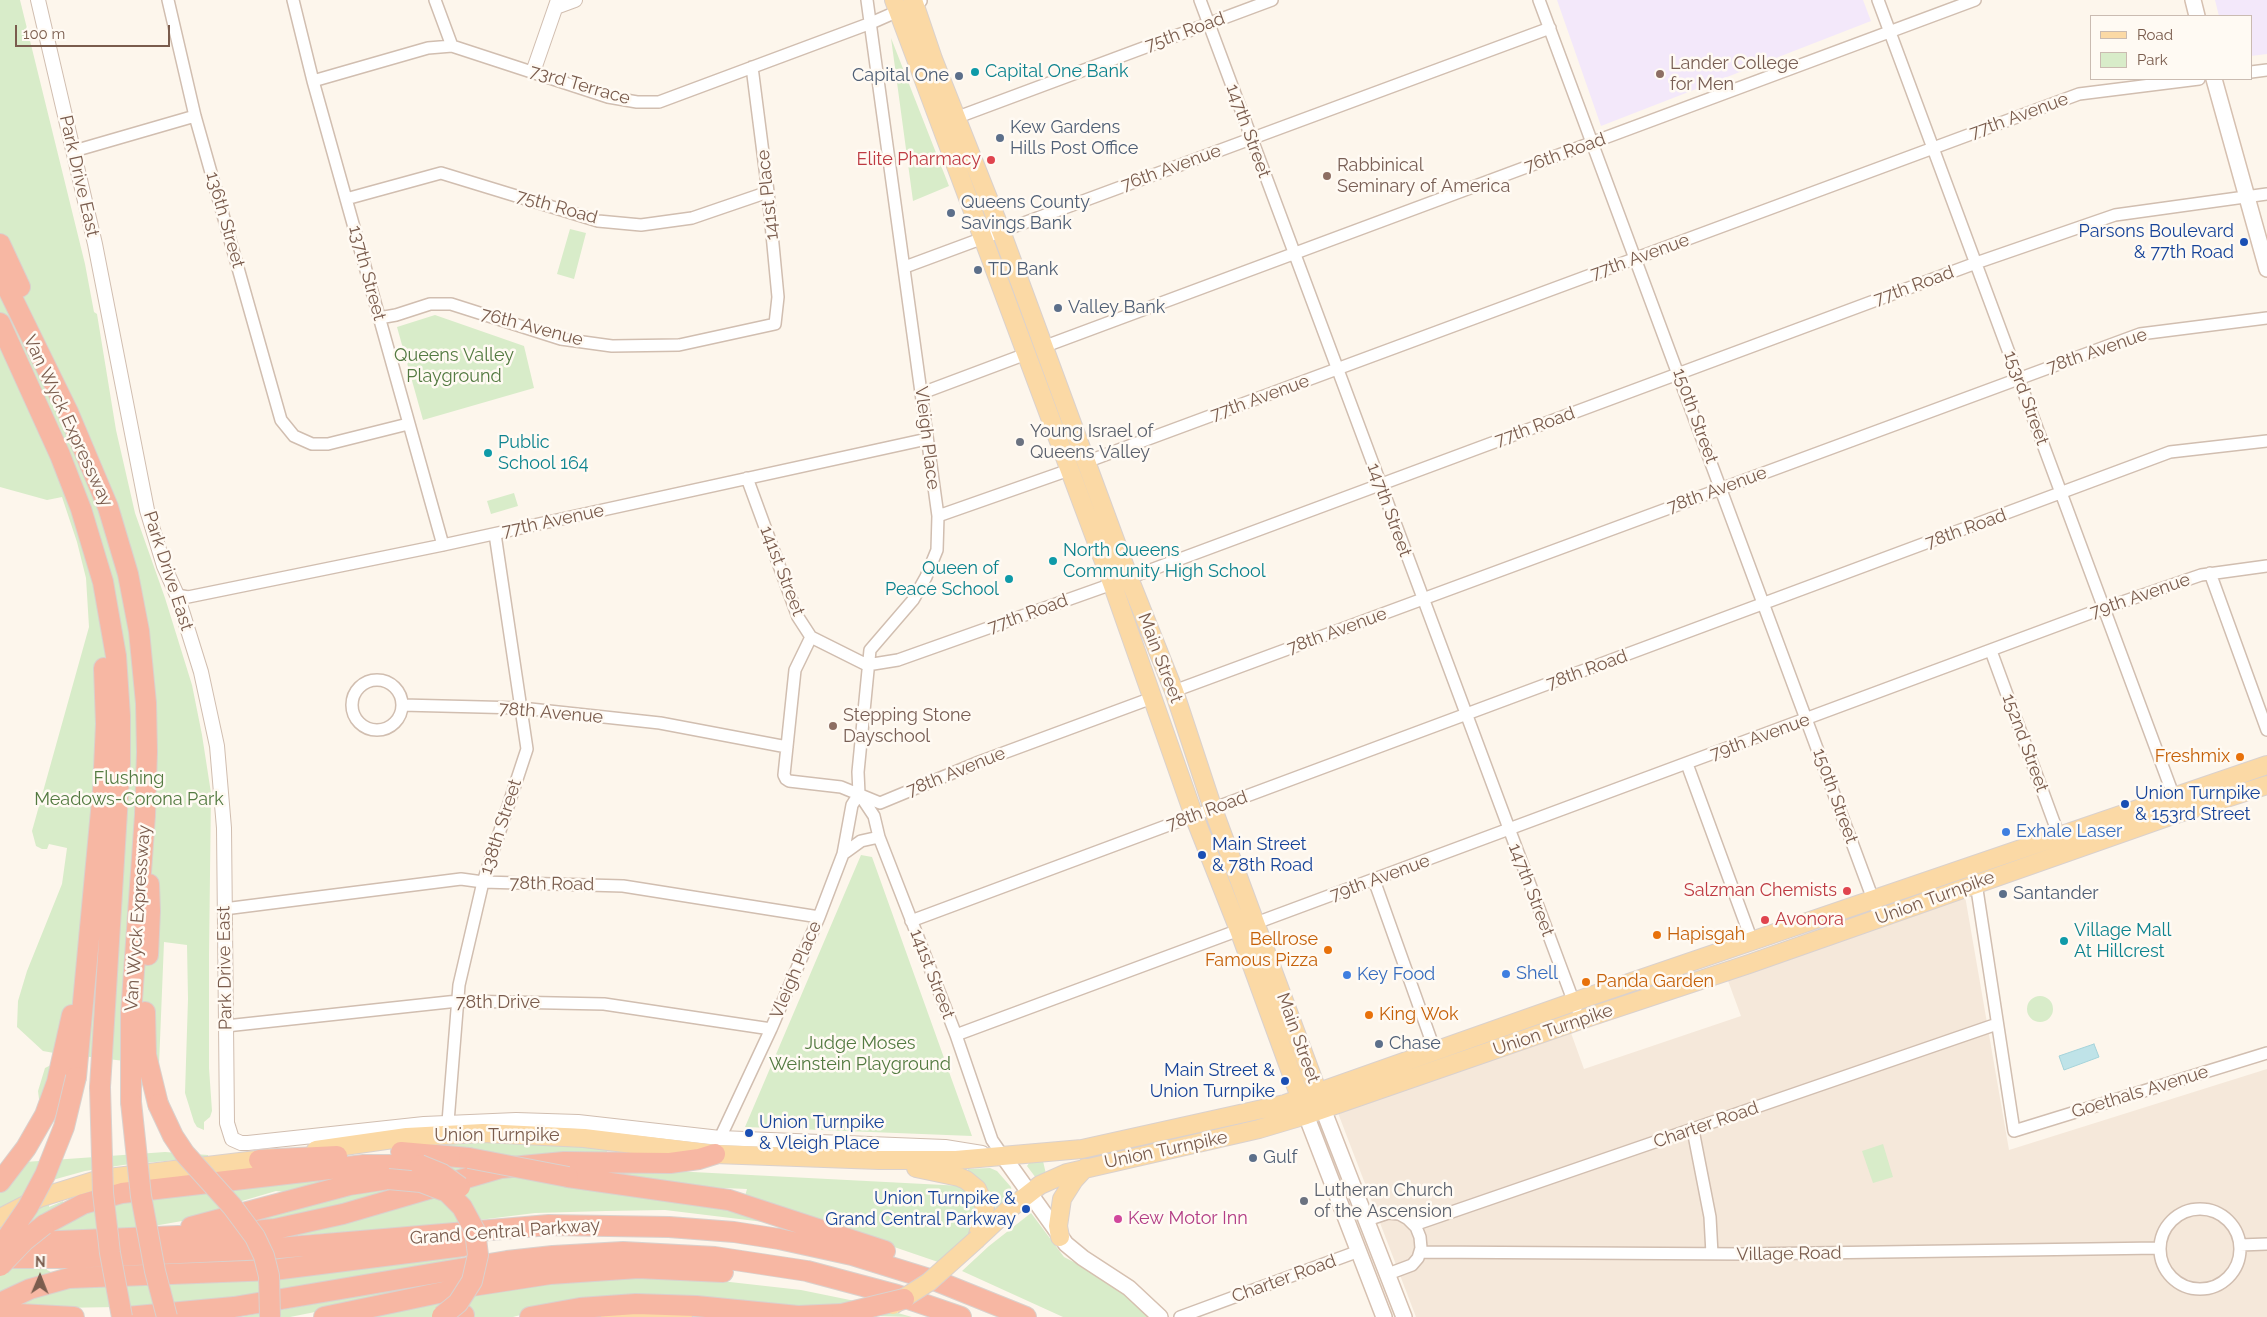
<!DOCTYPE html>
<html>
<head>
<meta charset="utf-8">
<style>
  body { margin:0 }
  #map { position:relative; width:2267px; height:1317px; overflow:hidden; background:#fdf6ec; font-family:Raleway,sans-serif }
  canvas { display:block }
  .legend { position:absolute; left:2090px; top:15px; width:162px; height:65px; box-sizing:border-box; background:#fffaf3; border:1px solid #cabbb1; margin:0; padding:6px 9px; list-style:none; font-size:15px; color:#7a5c4d }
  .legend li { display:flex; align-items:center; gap:10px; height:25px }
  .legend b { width:25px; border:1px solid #cabbb1 }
  .north { position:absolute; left:15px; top:1252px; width:50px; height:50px; -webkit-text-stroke:4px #fffaf3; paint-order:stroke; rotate:1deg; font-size:14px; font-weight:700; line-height:20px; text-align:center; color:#7a5c4d }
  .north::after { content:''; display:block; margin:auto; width:18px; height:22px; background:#7a5c4d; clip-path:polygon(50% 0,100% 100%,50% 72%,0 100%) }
  .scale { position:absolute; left:15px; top:25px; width:155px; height:22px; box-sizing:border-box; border:2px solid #7a5c4d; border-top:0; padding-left:6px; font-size:15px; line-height:18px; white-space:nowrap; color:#7a5c4d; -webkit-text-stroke:4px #fffaf3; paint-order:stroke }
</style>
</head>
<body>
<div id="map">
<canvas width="2267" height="1317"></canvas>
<ul class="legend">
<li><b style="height:6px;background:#fbd9a5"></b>Road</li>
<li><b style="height:14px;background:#d8ecc9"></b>Park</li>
</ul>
<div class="north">N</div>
<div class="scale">100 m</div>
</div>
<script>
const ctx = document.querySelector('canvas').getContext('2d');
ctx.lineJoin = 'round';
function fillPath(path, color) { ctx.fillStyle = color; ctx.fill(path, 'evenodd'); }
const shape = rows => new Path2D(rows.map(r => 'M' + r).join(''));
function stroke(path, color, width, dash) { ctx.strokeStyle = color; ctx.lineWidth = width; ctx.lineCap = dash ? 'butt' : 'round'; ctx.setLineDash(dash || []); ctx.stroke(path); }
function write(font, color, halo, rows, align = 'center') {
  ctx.font = font + ' Raleway,sans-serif'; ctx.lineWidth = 5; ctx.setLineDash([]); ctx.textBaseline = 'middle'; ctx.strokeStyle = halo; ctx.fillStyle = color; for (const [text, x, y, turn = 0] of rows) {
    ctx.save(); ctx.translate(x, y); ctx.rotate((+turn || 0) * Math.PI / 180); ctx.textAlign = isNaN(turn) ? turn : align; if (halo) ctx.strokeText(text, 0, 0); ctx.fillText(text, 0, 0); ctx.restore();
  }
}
fillPath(shape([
  [1965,896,2009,1150,2267,1069,2267,1317,1416,1317,1338,1113,1571,1033,1584,1069,1741,1016,1727,978]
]), '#f5e8da');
fillPath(shape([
  [1557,0,1863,0,1871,21,1601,126],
  [2215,0,2267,0,2267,54,2251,56,2251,16,2219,16]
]), '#f3e8fa');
fillPath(shape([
  [0,0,20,0,85,264,94,312,97,314,116,430,135,513,165,598,192,685,202,735,211,793,209,955,209,1068,212,1111,210,1117,204,1122,204,1130,197,1127,194,1122,185,1093,188,999,187,945,164,942,159,1065,56,1053,44,1101,39,1099,38,1091,45,1068,51,1065,54,1053,43,1051,17,1027,18,1001,27,971,62,884,67,848,49,844,47,849,42,849,36,846,32,831,89,627,86,578,77,542,62,497,47,500,0,487],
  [891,38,949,186,913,201],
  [570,229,586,233,574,279,557,274],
  [435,315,524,346,534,388,423,420,397,327],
  [514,493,518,506,491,514,487,501],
  [861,855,872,857,972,1136,745,1127],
  '2027 1009a13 13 0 1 1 26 0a13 13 0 1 1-26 0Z',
  [443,1141,502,1142,561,1145,607,1150,607,1157,571,1156,312,1216,232,1223,441,1147],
  [1883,1144,1893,1177,1873,1183,1862,1151],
  [165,1152,208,1155,208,1157,123,1165,85,1171,56,1179,52,1181,49,1207,63,1201,65,1207,369,1172,294,1193,276,1191,235,1203,212,1211,199,1218,131,1230,43,1256,47,1270,51,1272,56,1289,85,1284,460,1254,461,1259,287,1290,173,1306,59,1308,0,1317,0,1177,25,1162],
  [1043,1161,1046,1174,1036,1178,1027,1166,1029,1163],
  [990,1168,997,1171,1011,1187,1012,1193,1010,1197,994,1209,967,1173,968,1169],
  [654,1170,963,1186,975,1203,977,1220,969,1234,941,1263,745,1196,747,1189,699,1187,697,1198,772,1223,665,1210,606,1211,535,1213,439,1225,262,1238,491,1176],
  [1031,1213,1064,1257,1095,1273,1137,1304,1150,1317,1063,1317,962,1271,989,1246],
  [642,1278,721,1281,801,1290,855,1301,912,1317,551,1307,513,1317,362,1317,510,1286],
  [441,1282,441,1287,290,1317,240,1317]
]), '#d8ecc9');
const water = shape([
  [2094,1044,2099,1057,2064,1070,2059,1056,2094,1044]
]);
fillPath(water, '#bfe3e8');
stroke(water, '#a5d3da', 1);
const minor = shape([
  [168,0,195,116,281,420,294,436,312,444,328,444,408,424],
  [293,0,313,81,443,545],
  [435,0,452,46],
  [1200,0,1576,1008],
  [1539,0,1880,918],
  [1878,0,2174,797],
  [2251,72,2267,70],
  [313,81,428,48,452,46,608,97,637,102,659,102,871,23,921,1],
  [958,117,1272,0],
  [74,151,195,116],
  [346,199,441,173,598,221,641,225,692,218,768,192],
  [905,267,1550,28],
  [379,318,396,315,430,304,451,304,561,339,612,346,679,345,775,324,778,297,768,192,752,67],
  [1043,347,1975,0],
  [922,393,1026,354],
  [1086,462,2079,94,2199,79],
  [747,478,798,617,811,637],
  [938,516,1069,470],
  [2210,573,2267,730],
  [177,595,188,597,443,545,927,439],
  [811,637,867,665,898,660,1129,578,1976,263,2115,215,2267,194],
  [811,637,795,670,784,775,786,779,789,781,841,787,880,803,979,762,1152,698],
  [1991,651,2059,836],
  '352 705a25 25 0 1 1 50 0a25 25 0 1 1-50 0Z',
  [1174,691,2140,334,2267,318],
  [402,705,521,708,660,723,787,747],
  [1687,764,1752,941],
  [860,795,874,816,879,837,956,1035,992,1140,1003,1156],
  [843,854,861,841,879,837],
  [1374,880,1435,1051],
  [1976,883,2014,1131,2267,1053],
  [224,909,461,879,483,882,623,886,819,917],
  [911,921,2170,452,2267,441],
  [1256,923,2093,612,2201,575,2267,566],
  [226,1026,458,1001,604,1004,771,1029],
  [956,1035,1239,930],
  [448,1122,459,985,483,882,527,749,495,534],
  [1693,1130,1710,1217,1712,1254],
  [720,1138,771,1029,819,917,843,854,852,805,859,794,858,772,870,650,913,600,926,577,937,550,938,516,867,0],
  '2160 1249a40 40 0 1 1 80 0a40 40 0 1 1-80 0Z',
  [1367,1220,1388,1213,1399,1214,1408,1219,1416,1227,1420,1237,1421,1248,1418,1258,1412,1265,1388,1274],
  [1414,1225,1997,1024],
  [2240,1245,2267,1244],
  [1420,1252,1744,1254,2159,1248],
  [1180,1317,1359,1251]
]);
const tertiary = shape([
  [38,0,95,244,147,510,164,566,177,595,201,672,217,746,224,828,227,1123,232,1139,241,1143,248,1143,424,1124,516,1120,578,1122,720,1138,945,1147,982,1153],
  [556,7,575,0],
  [533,72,558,0]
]);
const secondary = shape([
  [2193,0,2197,16],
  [2214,79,2267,269],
  [1323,1109,1404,1317],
  [1306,1115,1384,1317],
  [1003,1156,1066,1244,1083,1258,1129,1288,1160,1317]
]);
const primary = shape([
  [894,0,1112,583,1194,816,1239,930,1304,1108],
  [913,0,933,59,1001,231,1129,578,1174,691,1213,809,1321,1101],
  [316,1150,407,1137,483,1133,584,1138,715,1154,879,1160,956,1160,1082,1149,1285,1104,1585,998,2267,765],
  [916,1168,959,1177,966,1180,977,1189,985,1207,977,1239],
  [0,1218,39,1198,100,1179,273,1158],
  [1060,1237,1058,1226,1062,1199,1074,1180,1085,1168],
  [977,1239,1008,1210,1040,1185,1067,1173,1259,1129,1306,1115,1580,1020,1749,964,2170,816,2267,785],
  [610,1317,683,1317]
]);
const motorway = shape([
  [0,244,20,287],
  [0,273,68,412,108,507,128,574,139,631,146,703,147,752,145,815,131,1014,131,1102],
  [0,323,60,455,81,509,103,582,116,656,120,716,120,763,100,1087],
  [148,955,150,911,149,884],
  [145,1012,146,1055,158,1104],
  [76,1077,103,790,106,724,104,668],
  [401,1152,469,1158],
  [259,1160,337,1156],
  [568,1177,729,1200,885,1251],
  [0,1182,26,1148,45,1115,57,1082,72,1015],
  [44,1225,83,1204,122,1193,364,1165,420,1165],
  [191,1227,349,1185,388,1179],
  [12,1243,226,1234,275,1229,343,1214,501,1168,564,1162,670,1163,699,1159,715,1154],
  [0,1258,70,1258,267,1249,549,1225,669,1227,734,1232,779,1239,852,1255,939,1282,1026,1317],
  [0,1303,30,1289,69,1278,273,1270,463,1246],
  [0,1313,74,1317],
  [127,1317,234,1307,507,1261,553,1256,623,1252,715,1257,807,1271,897,1295,961,1317],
  [324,1317,472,1286,550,1274,638,1268,723,1272],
  [462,1317,464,1315],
  [530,1317,580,1308,636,1304,696,1306,798,1316,842,1314]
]);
stroke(minor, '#d1beb0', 14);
stroke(tertiary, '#d1beb0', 16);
stroke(secondary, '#d6c0b0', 18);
stroke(primary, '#dad1cd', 20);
stroke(motorway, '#dad1cd', 22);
stroke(minor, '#fff', 11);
stroke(tertiary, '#fff', 14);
stroke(secondary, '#fff', 15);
stroke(primary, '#fbd9a5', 18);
stroke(motorway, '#f7b7a3', 20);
const primaryBridge = shape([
  [893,1305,929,1282,977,1239]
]);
const motorwayBridge = shape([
  [100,1087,103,1193,110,1253,122,1317],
  [131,1102,141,1196,155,1271,167,1317],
  [158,1104,173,1136,185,1154,232,1206,255,1237,264,1256,269,1276,270,1317],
  [469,1158,568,1177],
  [420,1165,442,1174,460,1187],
  [388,1179,421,1182,447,1192,462,1207,475,1231,478,1255,472,1281,458,1303,442,1316],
  [0,1248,28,1207,45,1175,64,1127,76,1077],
  [0,1266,24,1241,44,1225],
  [842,1314,904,1299]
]);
stroke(primaryBridge, '#dad1cd', 20, []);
stroke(motorwayBridge, '#dad1cd', 22, []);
stroke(primaryBridge, '#fbd9a5', 18);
stroke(motorwayBridge, '#f7b7a3', 20);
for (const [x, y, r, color] of [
  [975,72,5,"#0f9aa8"],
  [1660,74,5,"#8d6e63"],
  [959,76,5,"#5c6f8a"],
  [1000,138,5,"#5c6f8a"],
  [991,160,5,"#e0444e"],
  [1327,176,5,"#8d6e63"],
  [951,213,5,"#5c6f8a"],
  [2244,242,5,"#1a4fb4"],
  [978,270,5,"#5c6f8a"],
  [1058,308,5,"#5c6f8a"],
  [1020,442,5,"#6b7280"],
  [488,453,5,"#0f9aa8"],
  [1053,561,5,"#0f9aa8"],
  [1009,579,5,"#0f9aa8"],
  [833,726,5,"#8d6e63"],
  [2240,757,5,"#e8710a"],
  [2125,804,5,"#1a4fb4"],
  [2006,832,5,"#3f7fe0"],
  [1202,855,5,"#1a4fb4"],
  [1847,891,5,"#e0444e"],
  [2003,894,5,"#5c6f8a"],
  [1765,920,5,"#e0444e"],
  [1657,935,5,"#e8710a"],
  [2064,941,5,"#0f9aa8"],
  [1328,950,5,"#e8710a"],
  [1506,974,5,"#3f7fe0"],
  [1347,975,5,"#3f7fe0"],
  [1586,982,5,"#e8710a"],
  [1369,1015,5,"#e8710a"],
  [1379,1044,5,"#5c6f8a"],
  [1285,1081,5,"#1a4fb4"],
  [749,1133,5,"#1a4fb4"],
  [1253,1158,5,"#5c6f8a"],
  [1304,1201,5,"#6b7280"],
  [1026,1209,5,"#1a4fb4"],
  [1118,1219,5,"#d1479c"]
]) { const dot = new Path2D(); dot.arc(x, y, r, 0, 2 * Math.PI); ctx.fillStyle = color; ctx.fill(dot); stroke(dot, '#fffaf3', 2); }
write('18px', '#7a5c4d', '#fffaf3', [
  ["75th Road",1185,32,-20],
  ["73rd Terrace",580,85,16],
  ["77th Avenue",2019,116,-20],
  ["147th Street",1248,131,70],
  ["76th Road",1565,153,-20],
  ["76th Avenue",1171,168,-20],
  ["Park Drive East",79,176,77],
  ["141st Place",768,195,-96],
  ["75th Road",557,207,16],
  ["136th Street",225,220,74],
  ["77th Avenue",1640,257,-20],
  ["137th Street",367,273,75],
  ["77th Road",1914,286,-20],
  ["76th Avenue",532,327,15],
  ["78th Avenue",2097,351,-19],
  ["77th Avenue",1260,398,-20],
  ["153rd Street",2026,398,70],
  ["150th Street",1695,416,70],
  ["Van Wyck Expressway",68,421,65],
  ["77th Road",1535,427,-20],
  ["Vleigh Place",927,438,83],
  ["78th Avenue",1717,490,-20],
  ["147th Street",1389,510,70],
  ["77th Avenue",553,521,-12],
  ["78th Road",1966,529,-20],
  ["Park Drive East",168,571,72],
  ["141st Street",782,571,69],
  ["79th Avenue",2140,596,-19],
  ["77th Road",1028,614,-20],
  ["78th Avenue",1337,631,-20],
  ["Main Street",1160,658,69],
  ["78th Road",1587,670,-20],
  ["78th Avenue",551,713,5],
  ["79th Avenue",1760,737,-20],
  ["152nd Street",2025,743,70],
  ["78th Avenue",956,772,-22],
  ["150th Street",1835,796,70],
  ["78th Road",1207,811,-20],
  ["138th Street",501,827,-72],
  ["79th Avenue",1380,878,-20],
  ["78th Road",552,884,1],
  ["147th Street",1531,890,69],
  ["Union Turnpike",1935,898,-20],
  ["Van Wyck Expressway",138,918,-86],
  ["Park Drive East",225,968,-91],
  ["Vleigh Place",796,970,-67],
  ["141st Street",932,974,69],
  ["78th Drive",498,1003],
  ["Union Turnpike",1553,1030,-19],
  ["Main Street",1298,1038,70],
  ["Goethals Avenue",2140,1092,-17],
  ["Charter Road",1706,1125,-19],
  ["Union Turnpike",497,1136],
  ["Union Turnpike",1166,1150,-12],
  ["Grand Central Parkway",505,1232,-4],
  ["Village Road",1789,1254,-1],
  ["Charter Road",1284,1279,-20]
]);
write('18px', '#785e54', '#fffaf3', [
  ["Lander College",1670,64],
  ["for Men",1670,85],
  ["Rabbinical",1337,166],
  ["Seminary of America",1337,187],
  ["Stepping Stone",843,716],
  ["Dayschool",843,737]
], 'left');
write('18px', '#0d838f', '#fffaf3', [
  ["Capital One Bank",985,72],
  ["Public",498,443],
  ["School 164",498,464],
  ["North Queens",1063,551],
  ["Community High School",1063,572],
  ["Queen of",999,569,"right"],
  ["Peace School",999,590,"right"],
  ["Village Mall",2074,931],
  ["At Hillcrest",2074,952]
], 'left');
write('18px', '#4e5e75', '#fffaf3', [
  ["Capital One",949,76,"right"],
  ["Kew Gardens",1010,128],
  ["Hills Post Office",1010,149],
  ["Queens County",961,203],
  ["Savings Bank",961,224],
  ["TD Bank",988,270],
  ["Valley Bank",1068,308],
  ["Santander",2013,894],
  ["Chase",1389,1044],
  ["Gulf",1263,1158]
], 'left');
write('18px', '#be3a42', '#fffaf3', [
  ["Elite Pharmacy",981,160],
  ["Salzman Chemists",1837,891],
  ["Avonora",1775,920,"left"]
], 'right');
write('18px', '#164399', '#fffaf3', [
  ["Parsons Boulevard",2234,232],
  ["& 77th Road",2234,253],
  ["Union Turnpike",2135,794,"left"],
  ["& 153rd Street",2135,815,"left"],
  ["Main Street",1212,845,"left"],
  ["& 78th Road",1212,866,"left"],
  ["Main Street &",1275,1071],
  ["Union Turnpike",1275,1092],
  ["Union Turnpike",759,1123,"left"],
  ["& Vleigh Place",759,1144,"left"],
  ["Union Turnpike &",1016,1199],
  ["Grand Central Parkway",1016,1220]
], 'right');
write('18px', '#537a41', '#fffaf3', [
  ["Queens Valley",454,356],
  ["Playground",454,377],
  ["Flushing",129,779],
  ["Meadows-Corona Park",129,800],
  ["Judge Moses",860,1044],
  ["Weinstein Playground",860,1065]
]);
write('18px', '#5b616d', '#fffaf3', [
  ["Young Israel of",1030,432],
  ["Queens Valley",1030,453],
  ["Lutheran Church",1314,1191],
  ["of the Ascension",1314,1212]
], 'left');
write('18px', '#c56008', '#fffaf3', [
  ["Freshmix",2230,757,"right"],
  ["Hapisgah",1667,935],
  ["Bellrose",1318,940,"right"],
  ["Famous Pizza",1318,961,"right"],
  ["Panda Garden",1596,982],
  ["King Wok",1379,1015]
], 'left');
write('18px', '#366cbe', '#fffaf3', [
  ["Exhale Laser",2016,832],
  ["Shell",1516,974],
  ["Key Food",1357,975]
], 'left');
write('18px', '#b23c85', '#fffaf3', [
  ["Kew Motor Inn",1128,1219]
], 'left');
</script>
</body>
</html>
